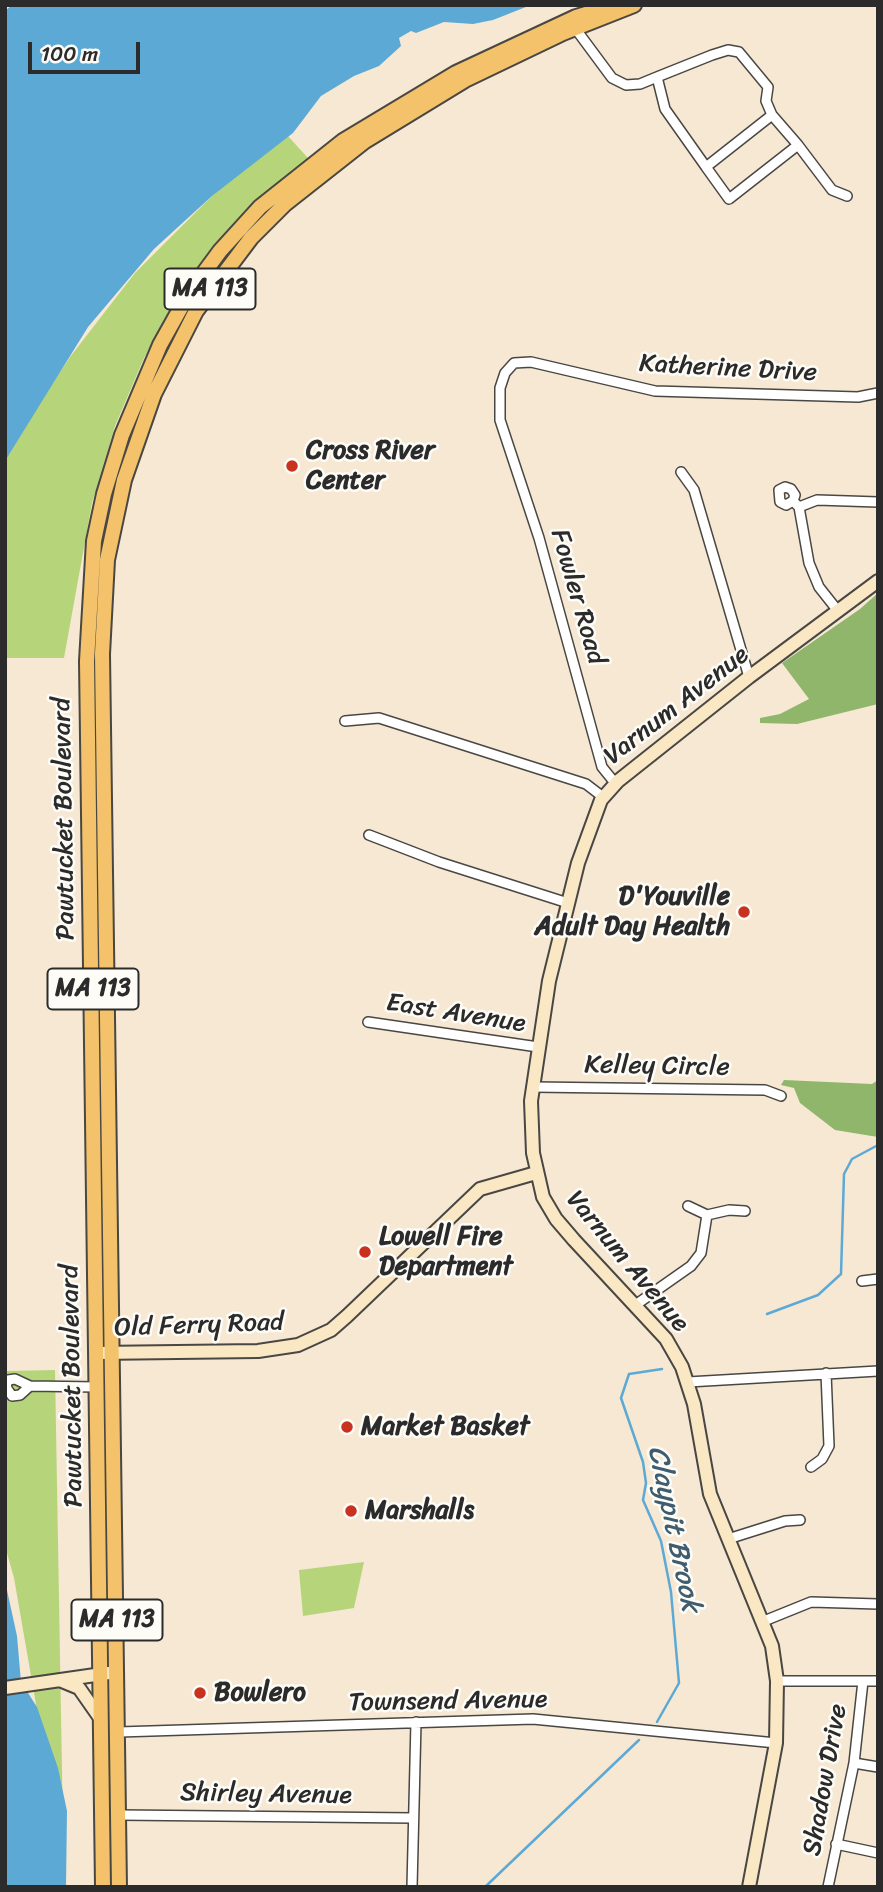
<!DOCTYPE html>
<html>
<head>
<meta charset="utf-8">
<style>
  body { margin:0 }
  #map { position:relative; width:883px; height:1892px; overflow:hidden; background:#f6e8d2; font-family:Sriracha,sans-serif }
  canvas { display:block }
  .frame { position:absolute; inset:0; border:7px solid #2b2b2b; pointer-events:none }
  .scale { position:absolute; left:28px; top:42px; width:112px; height:32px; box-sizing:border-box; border:4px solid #2b2b2b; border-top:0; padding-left:9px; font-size:21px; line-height:24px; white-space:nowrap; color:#2b2b2b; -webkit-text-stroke:5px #fdfcf7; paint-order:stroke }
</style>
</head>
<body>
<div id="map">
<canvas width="883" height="1892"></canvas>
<div class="frame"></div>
<div class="scale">100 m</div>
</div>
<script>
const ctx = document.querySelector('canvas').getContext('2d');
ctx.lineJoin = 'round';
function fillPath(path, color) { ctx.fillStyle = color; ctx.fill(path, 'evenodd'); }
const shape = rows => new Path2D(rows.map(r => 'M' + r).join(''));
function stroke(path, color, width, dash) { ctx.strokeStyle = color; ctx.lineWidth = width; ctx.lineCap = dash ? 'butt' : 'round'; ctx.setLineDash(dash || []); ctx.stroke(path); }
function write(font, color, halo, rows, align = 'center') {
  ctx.font = font + ' Sriracha,sans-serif'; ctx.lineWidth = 5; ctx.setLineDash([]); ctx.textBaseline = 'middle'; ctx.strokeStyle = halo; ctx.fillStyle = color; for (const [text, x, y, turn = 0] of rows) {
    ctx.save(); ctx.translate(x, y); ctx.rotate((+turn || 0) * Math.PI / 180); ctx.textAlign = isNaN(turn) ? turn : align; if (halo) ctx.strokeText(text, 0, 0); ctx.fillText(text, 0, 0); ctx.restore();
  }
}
fillPath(shape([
  [276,123,308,158,246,212,215,245,169,311,144,358,115,426,92,503,64,658,5,658,5,455,70,357,135,273,216,192],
  [55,1370,63,1829,42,1739,14,1578,5,1546,5,1371],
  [364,1562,354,1608,303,1616,299,1570]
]), '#b6d57b');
fillPath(shape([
  [878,593,878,704,797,724,760,723,760,718,780,714,809,699,782,663,860,609],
  [784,1080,872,1084,878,1080,878,1137,835,1130,800,1103,794,1088,781,1085]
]), '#90b66b');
fillPath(shape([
  [12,5,531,5,493,20,473,24,444,22,416,33,411,31,399,38,401,46,379,66,354,76,321,96,293,133,212,196,154,249,88,327,5,461,5,11],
  [5,1581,17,1636,21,1682,37,1707,58,1768,67,1811,66,1887,5,1887]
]), '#5da9d6');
stroke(shape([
  [767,1314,818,1295,841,1274,844,1174,852,1159,878,1145],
  [657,1722,679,1683,671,1592,661,1541,643,1500,646,1483,643,1462,621,1398,629,1374,662,1369],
  [485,1887,639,1740]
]), '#5da9d6', 2.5);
const street = shape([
  [572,24,612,78,626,85,640,84,657,77,712,55,728,50,739,52,768,87,766,101,772,115,706,167,665,109,657,77],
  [798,145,832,190,847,196],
  [706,167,729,199,798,145,772,115],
  [681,472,694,490,749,677],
  [793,501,795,495,791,489,785,487,779,490,780,502,786,505,793,501,799,507,809,563,819,587,838,611],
  [799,507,817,500,878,502],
  [345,721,379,718,586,784,603,797],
  [615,783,602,767,539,538,500,420,500,388,505,373,514,363,531,362,655,391,858,397,878,393],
  [369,835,439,862,568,903],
  [368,1022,538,1047],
  [533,1087,765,1090,781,1096],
  [688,1206,707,1215,729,1210,745,1211],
  [862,1281,878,1279],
  [634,1306,691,1266,701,1253,707,1215],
  [688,1382,878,1371],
  [30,1386,15,1379,8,1380,6,1387,12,1396,20,1395,30,1386,97,1387],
  [811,1467,822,1459,829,1446,826,1373],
  [728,1539,785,1521,800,1520],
  [764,1621,811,1602,878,1604],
  [777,1681,878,1681],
  [119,1732,533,1719,776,1743],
  [854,1763,878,1767],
  [119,1815,413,1818],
  [836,1844,878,1853],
  [412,1887,416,1722],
  [828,1887,854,1763,863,1681]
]);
const secondary = shape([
  [97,1353,258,1351,298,1345,331,1330,347,1316,480,1189,536,1173],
  [62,1681,79,1688,100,1718],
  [5,1688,109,1673],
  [749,1887,776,1743,777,1681,772,1646,710,1494,694,1404,682,1367,666,1339,574,1240,556,1219,543,1197,533,1153,531,1101,549,981,578,863,601,800,618,781,749,677,878,581]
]);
const primary = shape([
  [103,1887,87,661,94,541,104,494,122,435,160,345,189,293,220,251,260,207,343,141,456,73,576,17,616,5],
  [119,1887,102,654,107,560,124,480,154,394,196,311,251,238,285,204,365,141,465,80,563,33,634,5]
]);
stroke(street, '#494744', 12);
stroke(secondary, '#494744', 16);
stroke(primary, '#494744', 18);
stroke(street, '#fff', 9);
stroke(secondary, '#fae7c3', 12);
stroke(primary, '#f3c26a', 14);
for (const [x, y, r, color] of [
  [292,466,7,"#c8321e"],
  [744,912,7,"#c8321e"],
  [365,1252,7,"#c8321e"],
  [347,1427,7,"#c8321e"],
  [351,1511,7,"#c8321e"],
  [200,1693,7,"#c8321e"]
]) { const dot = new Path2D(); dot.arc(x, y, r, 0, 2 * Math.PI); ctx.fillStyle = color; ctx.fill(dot); stroke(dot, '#fdfcf7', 2.5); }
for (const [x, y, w] of [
  [210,289,91],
  [93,989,91],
  [117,1620,91]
]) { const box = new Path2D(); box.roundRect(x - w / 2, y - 20.5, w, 41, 5); ctx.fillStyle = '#fdfcf7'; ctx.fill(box); stroke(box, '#2b2b2b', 2); }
write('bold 24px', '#2b2b2b', null, [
  ["MA 113",210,289],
  ["MA 113",93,989],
  ["MA 113",117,1620]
]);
write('26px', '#2b2b2b', '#fdfcf7', [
  ["Katherine Drive",728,369,3],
  ["Fowler Road",577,597,74],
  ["Varnum Avenue",677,706,-38],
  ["Pawtucket Boulevard",65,819,-91],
  ["East Avenue",456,1014,9],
  ["Kelley Circle",657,1067,1],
  ["Varnum Avenue",627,1262,50],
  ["Old Ferry Road",199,1326,-2],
  ["Pawtucket Boulevard",73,1386,-91],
  ["Townsend Avenue",448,1702,-1],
  ["Shadow Drive",826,1780,-80],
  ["Shirley Avenue",266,1795,1]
]);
write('bold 26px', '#2b2b2b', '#fdfcf7', [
  ["Cross River",306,451],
  ["Center",306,481],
  ["D'Youville",730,897,"right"],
  ["Adult Day Health",730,927,"right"],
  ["Lowell Fire",379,1237],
  ["Department",379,1267],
  ["Market Basket",361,1427],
  ["Marshalls",365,1511],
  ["Bowlero",214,1693]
], 'left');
write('italic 28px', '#3f5d6f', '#fdfcf7', [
  ["Claypit Brook",673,1529,78]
]);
</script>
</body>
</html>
